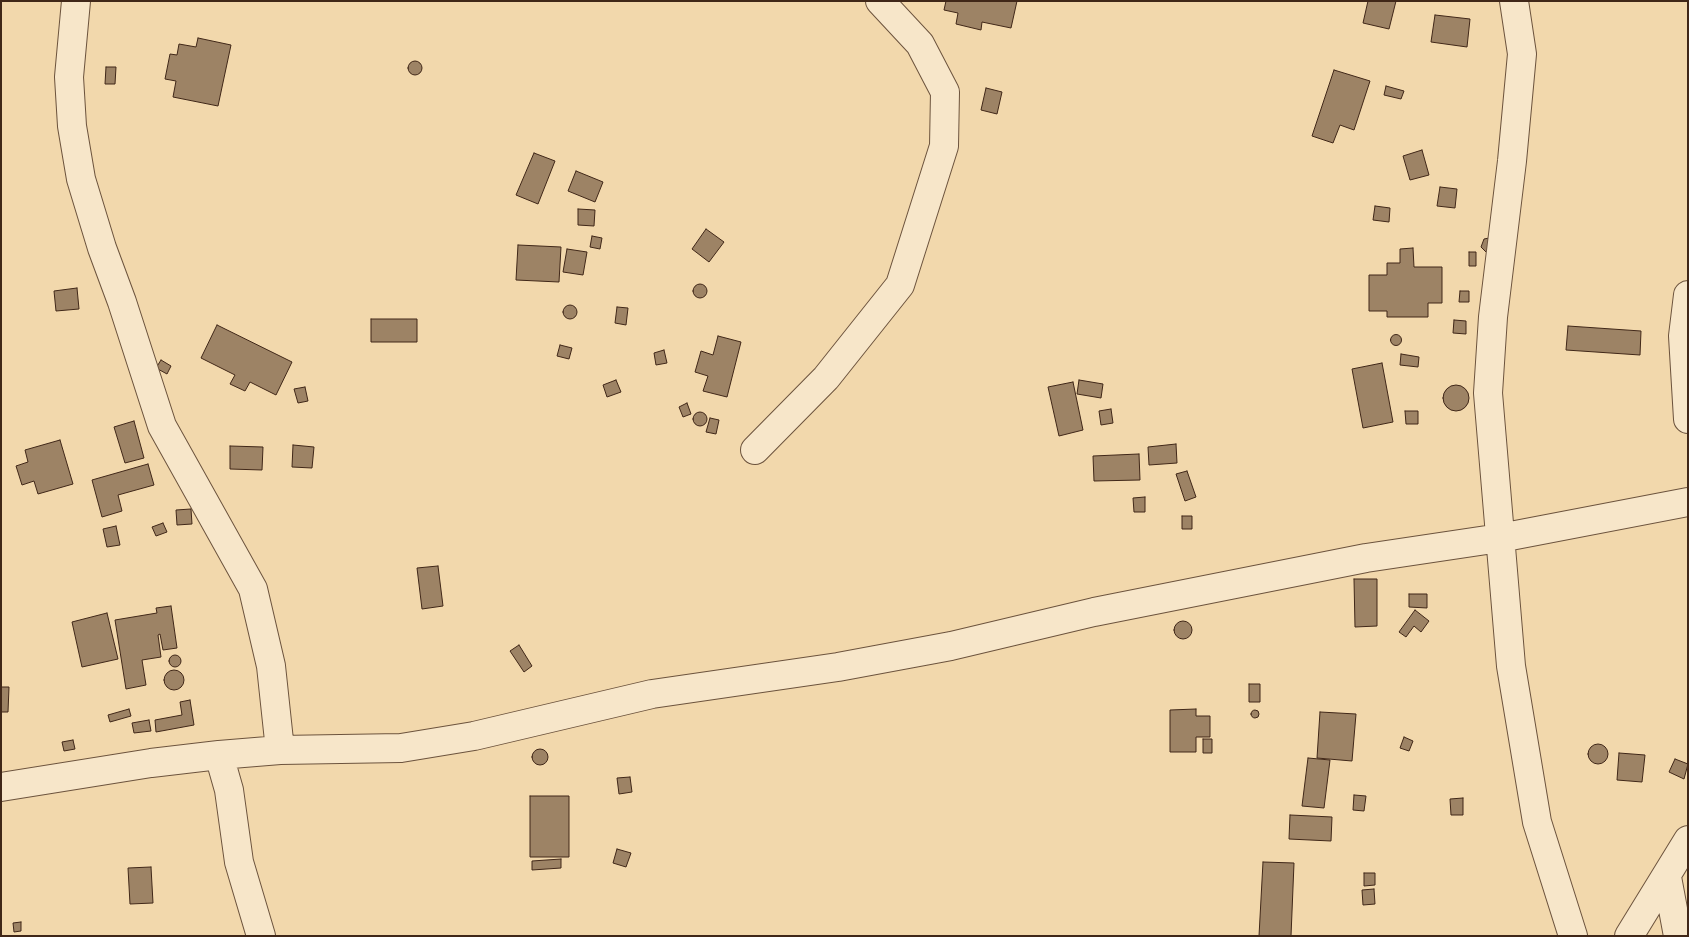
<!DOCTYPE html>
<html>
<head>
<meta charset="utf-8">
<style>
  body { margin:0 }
  #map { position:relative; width:1689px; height:937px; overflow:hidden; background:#f2d8ac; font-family:"IM FELL Great Primer",serif }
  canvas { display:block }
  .frame { position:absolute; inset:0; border:2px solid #402718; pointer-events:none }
</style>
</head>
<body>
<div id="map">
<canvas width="1689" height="937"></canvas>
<div class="frame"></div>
</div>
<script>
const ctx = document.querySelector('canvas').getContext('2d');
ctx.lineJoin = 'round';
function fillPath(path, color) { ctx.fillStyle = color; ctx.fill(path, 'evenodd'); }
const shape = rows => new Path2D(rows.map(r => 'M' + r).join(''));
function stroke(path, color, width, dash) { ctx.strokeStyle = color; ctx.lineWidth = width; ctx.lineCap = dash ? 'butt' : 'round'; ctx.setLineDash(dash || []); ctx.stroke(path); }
const building = shape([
  [946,1,1017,1,1011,28,982,22,981,30,956,24,958,13,944,10,946,1],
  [1368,1,1396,1,1389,29,1363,23,1368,1],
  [1435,15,1470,19,1467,47,1431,42,1435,15],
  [198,38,231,45,218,106,173,97,176,81,165,79,170,54,177,55,179,44,196,47,198,38],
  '408 68a7 7 0 1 1 14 0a7 7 0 1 1-14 0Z',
  [106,67,116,67,115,84,105,84,106,67],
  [1334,70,1370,81,1354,130,1340,125,1333,143,1312,136,1334,70],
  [1386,86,1404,91,1401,99,1384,95,1386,86],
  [986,88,1002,92,997,114,981,110,986,88],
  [1422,150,1429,175,1410,180,1403,156,1422,150],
  [534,153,555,161,538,204,516,195,534,153],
  [576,171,603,182,595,202,568,191,576,171],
  [1440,187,1457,189,1455,208,1437,206,1440,187],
  [1375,206,1390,208,1389,222,1373,220,1375,206],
  [578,209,595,210,594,226,578,225,578,209],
  [706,229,724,242,709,262,692,249,706,229],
  [592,236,602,238,600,249,590,247,592,236],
  [1489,238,1487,253,1481,247,1484,239,1489,238],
  [518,245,561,247,559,282,516,280,518,245],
  [1413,248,1414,267,1442,267,1442,303,1428,303,1428,317,1387,317,1387,311,1369,311,1369,275,1387,275,1387,263,1400,263,1400,249,1413,248],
  [567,249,587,252,583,275,563,272,567,249],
  [1469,252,1476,252,1476,266,1469,266,1469,252],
  '693 291a7 7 0 1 1 14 0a7 7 0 1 1-14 0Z',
  [77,288,79,309,56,311,54,291,77,288],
  [1460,291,1469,291,1469,302,1459,302,1460,291],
  '563 312a7 7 0 1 1 14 0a7 7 0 1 1-14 0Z',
  [617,307,628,308,626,325,615,323,617,307],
  [371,319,417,319,417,342,371,342,371,319],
  [1454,320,1466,321,1466,334,1453,333,1454,320],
  [217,325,292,362,276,395,250,382,245,391,230,384,235,375,201,358,217,325],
  [1568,326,1641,331,1640,355,1566,350,1568,326],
  '1390.5 340a5.5 5.5 0 1 1 11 0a5.5 5.5 0 1 1-11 0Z',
  [718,336,741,342,727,397,703,391,708,376,695,372,701,351,713,355,718,336],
  [560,345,572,348,569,359,557,356,560,345],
  [664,350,667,363,656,365,654,353,664,350],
  [1401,354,1419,357,1418,367,1400,365,1401,354],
  [161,360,171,366,167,374,156,368,161,360],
  [1382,363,1393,422,1363,428,1352,369,1382,363],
  [616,380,621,392,607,397,603,385,616,380],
  [1079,380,1103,384,1101,398,1077,394,1079,380],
  [1073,382,1083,430,1059,436,1048,387,1073,382],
  '1443 398a13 13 0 1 1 26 0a13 13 0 1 1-26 0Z',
  [305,387,308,401,298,403,294,389,305,387],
  [687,403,691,414,683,417,679,407,687,403],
  [1111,409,1113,423,1101,425,1099,411,1111,409],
  [1405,411,1418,411,1418,424,1406,424,1405,411],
  '693 419a7 7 0 1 1 14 0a7 7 0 1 1-14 0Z',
  [710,418,719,420,716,434,706,432,710,418],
  [134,421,144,458,125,463,114,427,134,421],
  [60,440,73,484,38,494,34,481,22,485,16,466,28,462,25,450,60,440],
  [1176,444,1177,463,1149,465,1148,447,1176,444],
  [293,445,314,447,312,468,292,467,293,445],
  [230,446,263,447,262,470,230,469,230,446],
  [1139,454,1140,480,1094,481,1093,456,1139,454],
  [148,464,154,485,118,495,122,511,102,517,92,480,148,464],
  [1187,471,1196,497,1185,501,1176,474,1187,471],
  [1145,497,1145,512,1134,512,1133,498,1145,497],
  [191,509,192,524,177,525,176,510,191,509],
  [1182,516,1192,516,1192,529,1182,529,1182,516],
  [163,523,167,532,156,536,152,527,163,523],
  [116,526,120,545,107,547,103,529,116,526],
  [438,566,443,606,422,609,417,568,438,566],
  [1354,579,1377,579,1377,626,1355,627,1354,579],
  [1409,594,1427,594,1427,608,1409,607,1409,594],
  [171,606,177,648,163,650,160,634,158,635,161,657,142,660,146,685,126,689,115,620,157,613,156,608,171,606],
  [1415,610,1429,621,1421,632,1414,626,1406,637,1399,632,1415,610],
  [107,613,118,659,82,667,72,622,107,613],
  '1174 630a9 9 0 1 1 18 0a9 9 0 1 1-18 0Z',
  [519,645,532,666,524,672,510,651,519,645],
  '169 661a6 6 0 1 1 12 0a6 6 0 1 1-12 0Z',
  '164 680a10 10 0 1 1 20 0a10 10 0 1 1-20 0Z',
  [1249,684,1260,684,1260,702,1249,702,1249,684],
  [1,687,9,687,8,712,1,712,1,687],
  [190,700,194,725,156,732,155,720,182,715,180,702,190,700],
  [129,709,131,716,110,722,108,715,129,709],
  [1196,709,1196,716,1210,716,1210,737,1196,737,1196,752,1170,752,1170,710,1196,709],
  '1251 714a4 4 0 1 1 8 0a4 4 0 1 1-8 0Z',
  [1320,712,1356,714,1352,761,1317,758,1320,712],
  [149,720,151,731,134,733,132,723,149,720],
  [1404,737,1413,741,1409,751,1400,748,1404,737],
  [1203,739,1212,739,1212,753,1203,753,1203,739],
  [73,740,75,749,64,751,62,742,73,740],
  '1588 754a10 10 0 1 1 20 0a10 10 0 1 1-20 0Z',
  '532 757a8 8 0 1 1 16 0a8 8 0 1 1-16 0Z',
  [1619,753,1645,755,1642,782,1617,780,1619,753],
  [1308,758,1330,760,1324,808,1302,806,1308,758],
  [1675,759,1688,764,1684,779,1669,772,1675,759],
  [630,777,632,792,619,794,617,778,630,777],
  [1354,795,1366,796,1364,811,1353,810,1354,795],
  [530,796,569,796,569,857,530,857,530,796],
  [1463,798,1463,815,1451,815,1450,799,1463,798],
  [1290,815,1332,817,1331,841,1289,839,1290,815],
  [617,849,631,853,626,867,613,863,617,849],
  [561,859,561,868,532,870,532,861,561,859],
  [1263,862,1294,863,1291,936,1259,936,1263,862],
  [151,867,153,903,130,904,128,868,151,867],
  [1364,873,1375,873,1375,885,1364,886,1364,873],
  [1374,889,1375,904,1363,905,1362,890,1374,889],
  [21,922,21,931,14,932,13,923,21,922]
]);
fillPath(building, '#9d8365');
stroke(building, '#402718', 1);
const minor = shape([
  [76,1,69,77,72,126,81,179,102,248,122,302,162,426,253,589,271,666,280,750],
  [1514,1,1522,54,1512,161,1493,317,1488,393,1511,666,1537,822,1573,936],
  [1688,295,1683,336,1688,419],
  [755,450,826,378,900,285,944,146,945,92,920,44,880,1],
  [219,755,229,790,239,862,261,936],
  [1,787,151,763,219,755,280,750,401,748,474,736,652,694,838,667,951,646,1094,612,1366,558,1500,538,1688,502],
  [1667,877,1678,936],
  [1629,936,1688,840]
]);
stroke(minor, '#6c533d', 30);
stroke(minor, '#f7e6c9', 28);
</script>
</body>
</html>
